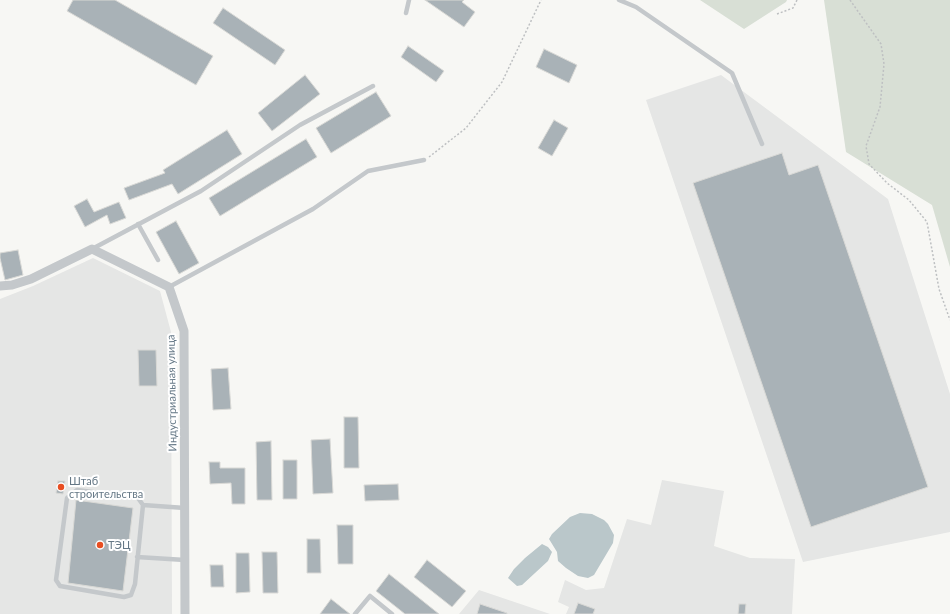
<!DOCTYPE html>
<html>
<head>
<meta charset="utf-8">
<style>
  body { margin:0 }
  canvas { display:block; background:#f7f7f4 }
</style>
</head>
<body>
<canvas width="950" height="614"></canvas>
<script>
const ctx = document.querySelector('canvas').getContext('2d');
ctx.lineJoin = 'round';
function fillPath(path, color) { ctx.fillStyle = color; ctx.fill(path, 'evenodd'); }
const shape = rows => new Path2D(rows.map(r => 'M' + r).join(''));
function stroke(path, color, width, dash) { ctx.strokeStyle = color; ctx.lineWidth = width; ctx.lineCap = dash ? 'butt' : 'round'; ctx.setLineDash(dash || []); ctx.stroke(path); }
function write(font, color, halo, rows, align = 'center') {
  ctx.font = font + ' Lato,sans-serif'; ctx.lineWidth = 4; ctx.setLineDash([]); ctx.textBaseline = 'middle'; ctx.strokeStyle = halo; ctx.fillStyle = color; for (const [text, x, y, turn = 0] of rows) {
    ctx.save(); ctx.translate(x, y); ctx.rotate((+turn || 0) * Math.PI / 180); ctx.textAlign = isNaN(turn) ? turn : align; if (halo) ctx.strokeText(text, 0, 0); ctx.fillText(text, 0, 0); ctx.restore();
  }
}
fillPath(shape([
  [721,75,888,199,950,394,950,532,803,562,646,100],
  [93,258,160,291,171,332,172,614,0,614,0,299,33,286],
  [662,480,724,491,714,546,750,558,795,559,792,614,566,614,569,607,558,602,565,580,586,590,604,588,627,519,651,525],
  [479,590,550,614,459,614]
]), '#e5e6e5');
fillPath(shape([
  [700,0,787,0,786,2,744,29],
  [824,0,950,0,950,267,932,205,846,152]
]), '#d8dfd5');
fillPath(shape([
  [580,513,592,514,604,520,608,524,614,535,613,543,594,575,588,578,578,576,566,568,558,561,557,552,549,539,552,534,570,517],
  [542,544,548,547,552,552,548,561,522,585,517,586,508,578,514,569,525,558]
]), '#bac7ca');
const building = shape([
  [73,0,115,0,213,56,196,85,67,11,73,0],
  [425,0,464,0,462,2,475,12,464,27,425,0],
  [223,8,285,50,275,65,213,23,223,8],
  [408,46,444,71,436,82,401,57,408,46],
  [544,49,577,65,569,83,536,67,544,49],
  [305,75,320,94,272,131,258,113,305,75],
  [376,92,391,116,331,153,316,128,376,92],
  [554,120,568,128,552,156,538,148,554,120],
  [227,130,242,154,178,194,172,184,129,200,124,188,165,173,163,170,227,130],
  [306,139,317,157,220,216,209,198,306,139],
  [782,153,789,175,818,165,928,487,811,527,693,183,782,153],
  [87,199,94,212,119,202,126,218,110,224,107,215,85,227,74,206,87,199],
  [176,221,199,263,179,274,156,232,176,221],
  [18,250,23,275,5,280,0,258,0,253,18,250],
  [138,350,156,350,157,386,139,386,138,350],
  [228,368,231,409,213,410,211,369,228,368],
  [344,417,358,417,359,468,344,468,344,417],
  [330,439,333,493,313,494,311,440,330,439],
  [271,441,272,500,257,500,256,442,271,441],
  [283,460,297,460,297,499,283,499,283,460],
  [209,462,220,462,220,468,245,468,245,504,232,504,231,483,210,484,209,462],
  [58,481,65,481,63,494,56,493,58,481],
  [398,484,399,500,365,501,364,485,398,484],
  [76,500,133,508,123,591,68,583,76,500],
  [337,525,353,525,353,564,338,564,337,525],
  [307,539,320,539,321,573,307,573,307,539],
  [262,552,277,552,278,593,263,593,262,552],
  [236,553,249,553,250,592,236,593,236,553],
  [427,560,466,591,452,607,414,577,427,560],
  [210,565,223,565,224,587,211,587,210,565],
  [389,574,439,614,405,614,376,591,389,574],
  [331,599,350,614,320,614,331,599],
  [578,603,595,609,593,614,574,614,578,603],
  [480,604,507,613,507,614,477,614,480,604],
  [739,604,746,604,745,614,738,614,739,604]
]);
fillPath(building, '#a9b2b7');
stroke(building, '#d9d9d6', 1);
stroke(shape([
  [850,0,881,44,884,64,880,107,866,146,869,164,887,183,909,200,927,222,939,289,950,320],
  [777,14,793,8,797,0],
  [429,157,466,128,502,82,541,0]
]), '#bec0c2', 1.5, [2, 2]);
stroke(shape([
  [619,0,636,7,732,73,762,144],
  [406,13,409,0],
  [138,224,158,260],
  [92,249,201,191,300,125,373,86],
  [169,287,313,209,368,171,424,160],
  [143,505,135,584,131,595,124,597,60,586,56,580,67,498,77,490,138,498,143,505,185,508],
  [137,557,185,560],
  [355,614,370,596,392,614]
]), '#c4c8cb', 4.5);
stroke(shape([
  [0,286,12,285,31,279,92,249,169,287,184,331,185,614]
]), '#c4c8cb', 9);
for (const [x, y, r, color] of [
  [61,487,4,"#e84e22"],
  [100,545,4,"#e84e22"]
]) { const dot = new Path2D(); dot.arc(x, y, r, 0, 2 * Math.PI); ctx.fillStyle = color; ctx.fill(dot); stroke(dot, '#fff', 1.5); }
write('11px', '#657886', '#fff', [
  ["Индустриальная улица",172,393,-91]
]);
write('11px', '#657886', '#fff', [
  ["Штаб",69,481],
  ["строительства",69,494],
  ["ТЭЦ",108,545]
], 'left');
</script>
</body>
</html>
